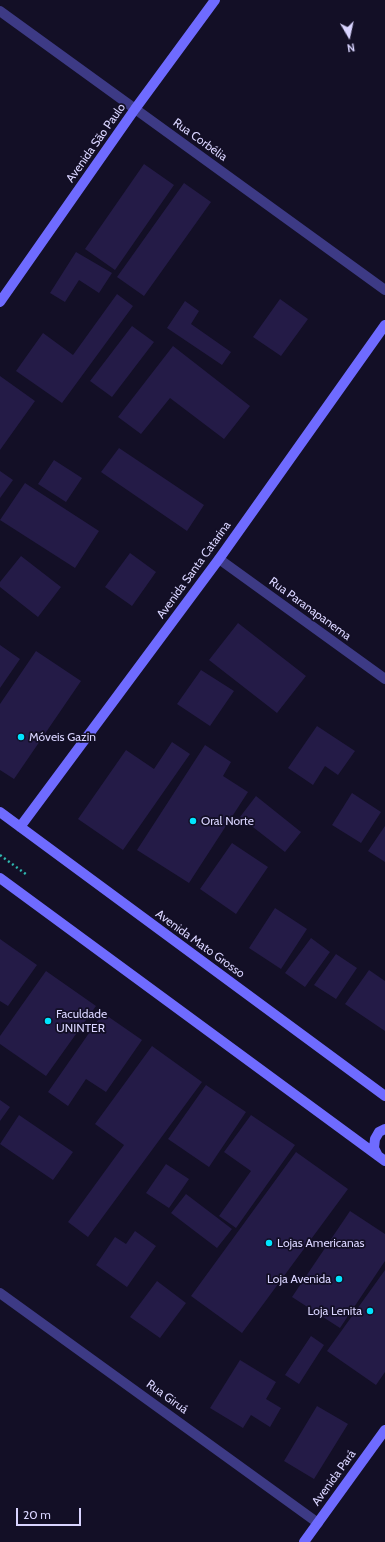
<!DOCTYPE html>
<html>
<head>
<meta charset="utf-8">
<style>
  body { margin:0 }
  #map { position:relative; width:385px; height:1542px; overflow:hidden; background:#130f26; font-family:Cabin,sans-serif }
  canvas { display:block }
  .north { position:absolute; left:329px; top:16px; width:40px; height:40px; -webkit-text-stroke:3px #130f26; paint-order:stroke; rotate:171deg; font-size:11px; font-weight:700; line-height:16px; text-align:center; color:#d9d4ff }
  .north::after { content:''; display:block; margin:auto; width:14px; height:18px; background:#d9d4ff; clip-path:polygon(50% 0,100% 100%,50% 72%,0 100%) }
  .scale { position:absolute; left:16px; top:1508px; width:65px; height:18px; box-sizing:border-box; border:2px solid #d9d4ff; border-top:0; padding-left:5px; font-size:12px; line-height:14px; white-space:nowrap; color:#d9d4ff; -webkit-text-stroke:3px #130f26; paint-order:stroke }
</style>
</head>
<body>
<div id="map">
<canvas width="385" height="1542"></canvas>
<div class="north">N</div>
<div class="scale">20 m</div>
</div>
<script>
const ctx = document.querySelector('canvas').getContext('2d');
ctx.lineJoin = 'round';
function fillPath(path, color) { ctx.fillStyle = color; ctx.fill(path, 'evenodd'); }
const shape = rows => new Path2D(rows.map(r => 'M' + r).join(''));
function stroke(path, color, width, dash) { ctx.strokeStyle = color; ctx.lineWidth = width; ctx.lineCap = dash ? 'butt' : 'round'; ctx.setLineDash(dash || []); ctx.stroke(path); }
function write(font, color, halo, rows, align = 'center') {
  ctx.font = font + ' Cabin,sans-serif'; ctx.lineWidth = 3.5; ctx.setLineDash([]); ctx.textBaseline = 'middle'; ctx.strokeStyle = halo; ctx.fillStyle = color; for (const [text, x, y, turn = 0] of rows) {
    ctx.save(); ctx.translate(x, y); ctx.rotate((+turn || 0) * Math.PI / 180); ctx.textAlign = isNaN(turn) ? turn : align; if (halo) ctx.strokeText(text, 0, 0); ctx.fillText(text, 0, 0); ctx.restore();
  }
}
fillPath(shape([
  [144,164,174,185,115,270,85,249],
  [184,183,211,202,144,296,117,277],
  [76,252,112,273,99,293,79,280,65,302,50,293],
  [117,294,133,306,62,403,16,371,43,333,73,355],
  [280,299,308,319,281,356,253,337],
  [185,301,199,311,191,324,231,352,222,365,167,328],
  [132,326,154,342,112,397,90,381],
  [173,346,250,406,224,439,170,398,141,434,118,417],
  [0,376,35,401,0,450],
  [119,448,204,505,187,531,101,472],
  [54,460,82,478,66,502,38,484],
  [0,471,13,480,0,498],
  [25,483,99,531,75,568,0,520],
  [130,553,156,572,132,606,105,587],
  [21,556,61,587,38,617,0,587,0,582],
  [238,623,306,676,277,713,209,660],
  [0,645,20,659,0,688],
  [36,651,81,681,14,779,0,770,0,704],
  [201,670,234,691,210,726,177,704],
  [317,726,355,751,338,775,325,766,313,785,288,768],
  [172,742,190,754,123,850,78,819,126,750,154,769],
  [205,745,231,762,223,776,248,792,189,883,137,850],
  [352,793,381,812,361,843,332,825],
  [256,796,301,832,285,852,240,817],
  [385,826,385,862,368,851],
  [232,843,268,867,236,914,200,889],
  [275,908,307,929,281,969,249,948],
  [311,938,330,952,305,987,285,973],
  [0,939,37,965,8,1006,0,1001],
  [336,954,357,968,336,999,314,985],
  [369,970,385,981,385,1031,345,1004],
  [46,971,96,1006,46,1076,0,1044,0,1036],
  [103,1013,142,1040,106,1092,86,1079,68,1106,48,1092],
  [152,1046,202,1082,88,1237,68,1222,124,1145,95,1124],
  [206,1085,246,1112,209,1167,168,1139],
  [0,1100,10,1107,0,1121],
  [19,1115,73,1152,53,1180,0,1144],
  [251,1115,295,1145,236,1228,219,1216,251,1171,224,1152],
  [296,1152,348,1189,242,1333,191,1296],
  [166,1164,189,1179,169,1208,146,1193],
  [186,1194,232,1229,217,1248,171,1213],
  [350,1211,385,1234,385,1261,340,1328,292,1297],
  [135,1231,156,1246,127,1287,96,1265,115,1237,126,1244],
  [385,1270,385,1372,376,1385,327,1351],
  [157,1281,186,1303,160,1338,130,1317],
  [311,1336,324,1345,299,1384,285,1375],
  [240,1360,276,1382,266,1399,281,1408,270,1427,251,1415,243,1428,210,1408],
  [317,1406,348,1424,314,1479,284,1461]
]), '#241b47');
stroke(shape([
  [0,855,27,875]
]), '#2fb8b0', 2.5, [2, 3]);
stroke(shape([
  [0,11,385,290],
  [219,559,385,679],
  [0,1293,318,1523]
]), '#3d3a85', 10);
stroke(shape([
  [0,302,135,109,215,0],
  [0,812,385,1096],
  [20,827,219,559,385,325],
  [0,878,385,1161],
  [378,1156,374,1148,375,1139,379,1132,385,1129],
  [304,1542,385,1430]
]), '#6f6bff', 10);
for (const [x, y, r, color] of [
  [21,737,4,"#00e5ff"],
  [193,821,4,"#00e5ff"],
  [48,1021,4,"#00e5ff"],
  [269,1243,4,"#00e5ff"],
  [339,1279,4,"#00e5ff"],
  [370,1311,4,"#00e5ff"]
]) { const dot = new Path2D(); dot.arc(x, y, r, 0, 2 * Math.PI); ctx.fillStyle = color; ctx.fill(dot); stroke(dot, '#130f26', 1.5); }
write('12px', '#d9d4ff', '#130f26', [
  ["Rua Corbélia",200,140,36],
  ["Avenida São Paulo",96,143,-55],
  ["Avenida Santa Catarina",194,570,-54],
  ["Rua Paranapanema",310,609,36],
  ["Avenida Mato Grosso",200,944,36],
  ["Rua Giruá",167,1397,36],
  ["Avenida Pará",334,1478,-54]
]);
write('12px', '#d9d4ff', '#130f26', [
  ["Móveis Gazin",29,737],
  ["Oral Norte",201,821],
  ["Faculdade",56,1014],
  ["UNINTER",56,1028],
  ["Lojas Americanas",277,1243],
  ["Loja Avenida",331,1279,"right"],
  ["Loja Lenita",362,1311,"right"]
], 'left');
</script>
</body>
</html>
